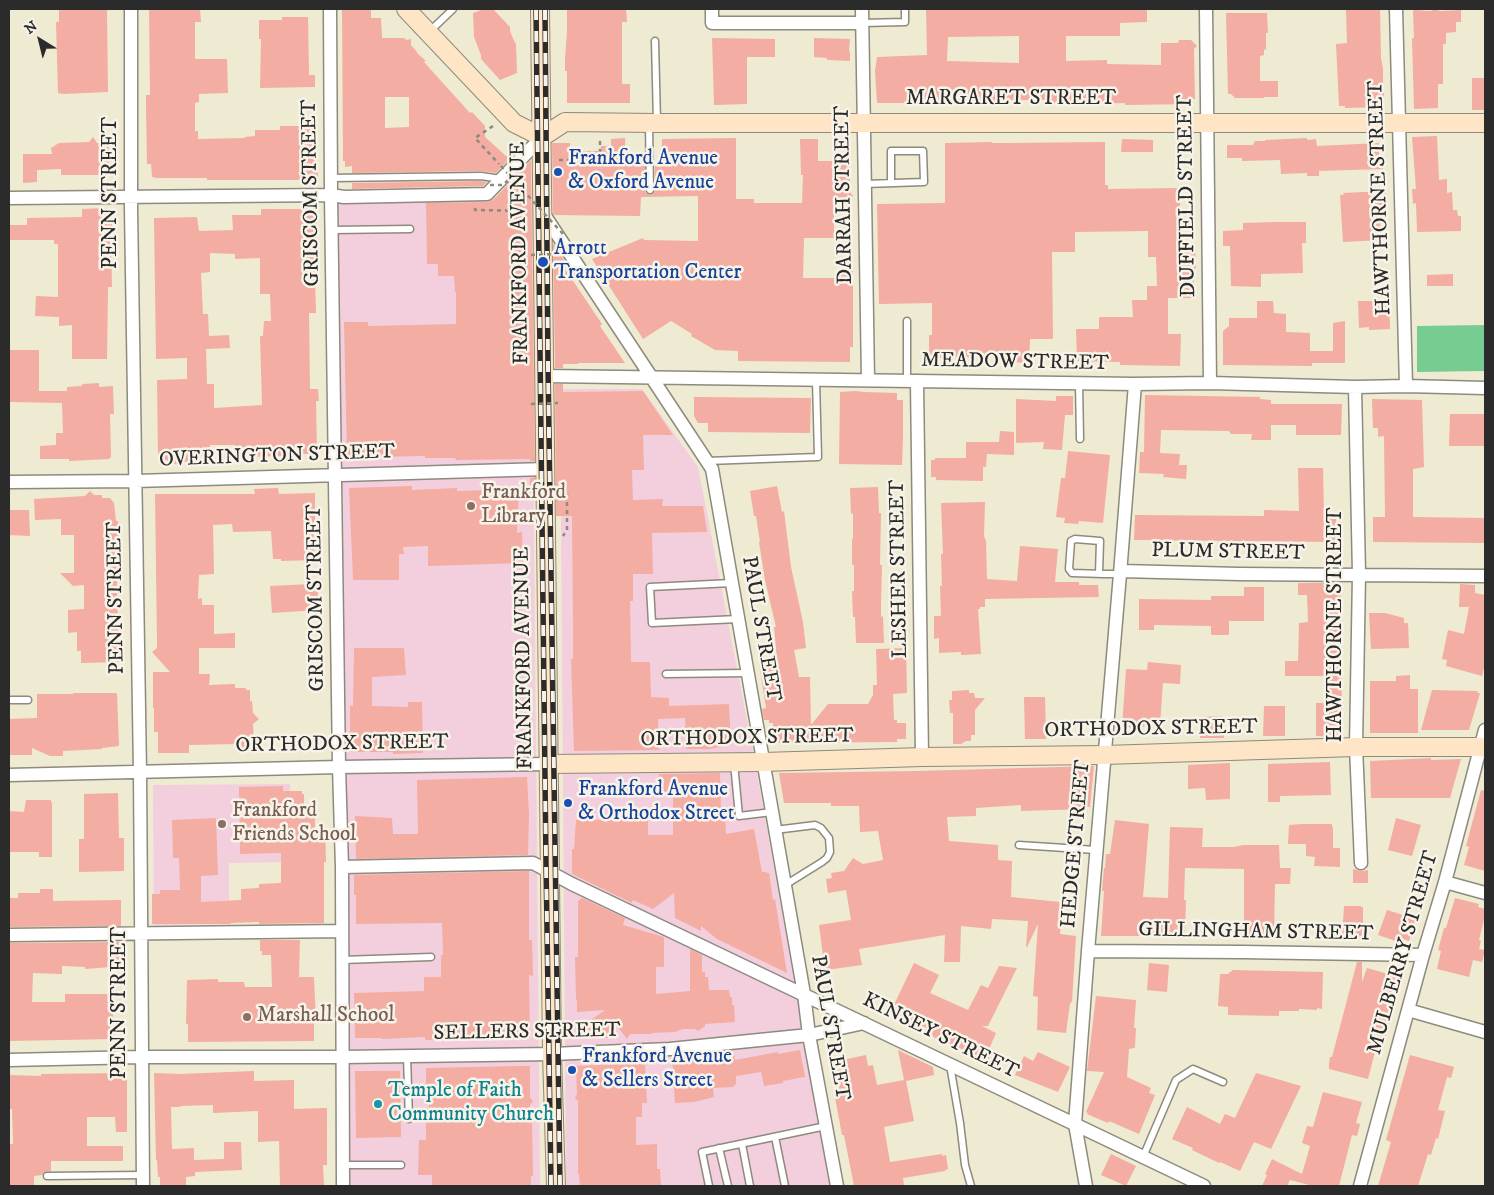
<!DOCTYPE html>
<html>
<head>
<meta charset="utf-8">
<style>
  body { margin:0 }
  #map { position:relative; width:1494px; height:1195px; overflow:hidden; background:#efead2; font-family:"IM FELL DW Pica",serif }
  canvas { display:block }
  .frame { position:absolute; inset:0; border:10px solid #2b2b2b; pointer-events:none }
  .north { position:absolute; left:15px; top:15px; width:50px; height:50px; -webkit-text-stroke:4px #f7f3e8; paint-order:stroke; rotate:324deg; font-size:14px; font-weight:700; line-height:20px; text-align:center; color:#2b2b2b }
  .north::after { content:''; display:block; margin:auto; width:18px; height:22px; background:#2b2b2b; clip-path:polygon(50% 0,100% 100%,50% 72%,0 100%) }
</style>
</head>
<body>
<div id="map">
<canvas width="1494" height="1195"></canvas>
<div class="frame"></div>
<div class="north">N</div>
</div>
<script>
const ctx = document.querySelector('canvas').getContext('2d');
ctx.lineJoin = 'round';
function fillPath(path, color) { ctx.fillStyle = color; ctx.fill(path, 'evenodd'); }
const shape = rows => new Path2D(rows.map(r => 'M' + r).join(''));
function stroke(path, color, width, dash) { ctx.strokeStyle = color; ctx.lineWidth = width; ctx.lineCap = dash ? 'butt' : 'round'; ctx.setLineDash(dash || []); ctx.stroke(path); }
function write(font, color, halo, rows, align = 'center') {
  ctx.font = font + ' "IM FELL DW Pica",serif'; ctx.lineWidth = 5; ctx.setLineDash([]); ctx.textBaseline = 'middle'; ctx.strokeStyle = halo; ctx.fillStyle = color; for (const [text, x, y, turn = 0] of rows) {
    ctx.save(); ctx.translate(x, y); ctx.rotate((+turn || 0) * Math.PI / 180); ctx.textAlign = isNaN(turn) ? turn : align; if (halo) ctx.strokeText(text, 0, 0); ctx.fillText(text, 0, 0); ctx.restore();
  }
}
fillPath(shape([
  [531,196,540,1186,349,1186,338,201],
  [560,389,642,389,698,467,753,751,831,1186,566,1186],
  [290,784,291,862,229,863,229,924,154,925,153,785]
]), '#f3cfde');
fillPath(shape([
  [1485,325,1485,371,1417,372,1417,326]
]), '#77cd91');
fillPath(shape([
  [59,9,107,9,108,92,63,94,58,93,56,22,59,22],
  [149,9,200,9,201,22,195,22,195,59,227,59,228,93,199,94,199,102,195,103,195,131,198,131,198,139,245,138,245,137,255,136,255,130,280,130,280,126,316,126,316,164,319,181,306,181,306,180,207,180,207,178,157,178,152,177,151,164,147,164,146,106,146,95,150,95],
  [342,9,371,9,371,18,381,18,382,38,404,38,406,40,411,39,411,45,417,52,417,53,426,61,424,62,470,113,472,112,485,126,485,137,506,156,512,156,496,173,481,171,352,173,352,166,345,167,345,161,343,161],
  [385,97,409,97,409,127,385,128],
  [484,9,493,9,510,27,510,31,514,41,516,44,517,73,500,80,481,59,481,55,474,37,473,13],
  [567,9,626,9,627,22,622,22,622,84,630,84,630,103,567,103,567,71,565,71,565,59,567,31],
  [926,9,1147,9,1147,22,1120,23,1120,36,1066,36,1066,61,1107,60,1107,64,1161,65,1161,43,1178,43,1179,40,1191,40,1197,46,1194,49,1195,99,1193,99,1193,104,1125,105,1125,103,1084,104,1084,103,1045,104,1045,100,1000,100,1000,101,973,101,973,103,877,103,875,71,877,57,927,55],
  [1019,36,1019,63,947,61,948,37],
  [1346,9,1380,9,1381,58,1383,69,1383,93,1384,93,1384,105,1382,105,1382,107,1345,108,1345,106,1339,106,1336,44,1347,43],
  [1434,9,1440,11,1461,10,1461,22,1456,22,1456,32,1446,33,1446,44,1443,44,1443,84,1438,84,1438,108,1414,109,1412,38,1414,38,1413,12,1414,10,1431,11],
  [1226,13,1267,13,1268,33,1266,33,1266,50,1264,49,1264,55,1260,56,1260,81,1278,81,1278,97,1264,97,1264,98,1235,98,1231,94,1228,94],
  [282,17,308,17,309,75,315,75,315,87,260,88,261,39,259,39,259,20,282,20],
  [712,38,775,39,775,57,747,57,747,104,714,105],
  [814,38,850,39,849,50,850,53,850,61,827,60,827,58,814,57],
  [1472,78,1485,78,1485,110,1472,110],
  [1437,136,1439,180,1447,179,1447,193,1452,192,1453,210,1457,210,1458,216,1461,216,1461,231,1417,232,1416,203,1413,204,1412,189,1416,189,1412,137],
  [93,137,97,143,109,143,109,172,104,172,102,175,61,175,61,169,37,170,37,182,23,183,23,154,52,154,51,148,59,143,89,142],
  [625,138,626,165,645,166,645,191,646,193,650,195,653,194,655,190,655,166,661,167,662,139,736,138,736,199,754,199,754,203,802,203,803,175,801,175,800,139,818,139,818,161,850,161,850,192,853,196,850,198,850,203,834,203,834,238,804,238,803,278,836,278,836,271,853,271,853,347,850,347,850,362,738,361,738,351,715,350,691,336,692,334,671,321,643,339,592,259,643,238,644,240,698,241,698,196,641,197,640,216,554,215,553,213,552,143,570,143,570,151,600,151,601,146,611,146,611,139],
  [1307,138,1307,140,1316,139,1317,146,1379,143,1379,156,1382,156,1383,169,1319,171,1319,176,1307,176,1307,173,1281,174,1280,160,1242,161,1242,158,1227,158,1227,145,1253,145,1255,141,1265,141,1265,140],
  [1122,139,1153,140,1153,152,1121,152],
  [992,142,992,143,1007,143,1105,142,1105,185,1108,185,1108,189,1180,188,1180,245,1195,245,1196,268,1194,269,1194,298,1168,298,1168,334,1181,334,1180,366,1120,365,1120,362,1077,361,1076,329,1099,329,1099,317,1133,317,1132,300,1147,300,1147,286,1157,286,1156,257,1148,257,1148,231,1075,232,1075,252,1052,252,1053,339,1030,339,1029,363,1008,362,1008,356,929,358,929,335,932,335,932,303,879,304,877,204,945,203,945,143],
  [531,160,535,461,530,461,530,459,456,460,455,458,425,458,425,456,375,457,367,458,364,461,355,461,353,458,347,458,344,322,368,322,368,326,456,324,456,292,455,292,454,276,438,276,438,264,427,264,426,203,488,202,493,200],
  [481,181,487,182,483,186,352,189,352,183],
  [1386,191,1386,203,1383,203,1384,220,1380,220,1381,240,1343,242,1340,195,1344,195,1343,193],
  [107,208,107,210,112,210,112,245,111,245,112,287,108,287,107,359,72,359,72,325,59,326,59,317,35,316,36,296,58,297,58,244,54,244,54,240,9,240,9,225,27,225,27,218,82,217,82,209],
  [261,209,317,209,318,280,315,280,316,313,309,313,310,389,318,389,319,401,316,401,317,454,302,454,302,461,290,461,290,456,235,457,235,445,210,445,210,454,205,454,205,456,197,456,197,462,179,462,179,464,167,464,167,460,158,459,157,380,187,379,187,358,156,359,154,218,197,217,199,231,233,230,232,215,261,215],
  [210,253,235,254,235,259,260,258,260,294,270,294,271,321,264,321,263,336,260,336,262,405,214,408,214,384,207,384,206,349,230,348,229,335,209,336,208,314,203,314,201,273,210,272],
  [1274,222,1306,222,1306,243,1302,243,1303,273,1261,274,1261,287,1231,286,1230,246,1223,246,1223,231,1243,230,1243,223],
  [553,243,568,266,565,269,602,324,600,326,625,363,578,363,578,364,563,364,563,368,555,368],
  [1453,274,1453,286,1427,286,1427,275],
  [1257,301,1273,301,1274,313,1286,314,1286,332,1310,333,1310,351,1333,351,1333,323,1345,321,1345,363,1312,363,1312,366,1223,365,1223,331,1229,326,1229,318,1257,318],
  [1358,301,1389,301,1390,329,1369,330,1369,327,1359,328],
  [9,350,39,350,39,391,67,391,67,387,81,386,83,384,99,383,99,387,113,386,114,414,110,414,111,457,109,459,69,461,69,459,40,459,40,446,55,445,56,445,56,433,63,433,62,403,9,402],
  [555,384,563,384,563,392,643,391,673,435,643,435,644,470,632,470,633,500,663,499,662,506,703,506,707,532,652,533,653,574,633,574,633,601,630,601,631,662,650,662,651,697,669,698,669,706,729,704,731,745,709,749,687,749,686,748,685,718,658,719,659,750,574,751,571,659,573,659,573,627,572,516,556,516],
  [856,391,864,392,897,393,897,400,903,400,903,437,902,465,839,464,840,392],
  [1145,395,1260,397,1260,399,1271,400,1271,404,1342,404,1341,435,1296,435,1296,425,1271,425,1271,440,1251,440,1252,434,1231,434,1229,431,1161,430,1160,453,1180,454,1179,465,1187,465,1186,479,1163,477,1164,474,1139,473,1140,452,1144,452],
  [1056,396,1073,396,1073,415,1065,415,1062,450,1043,449,1044,442,1016,443,1016,399,1056,401],
  [694,397,811,398,810,433,708,432,708,423,698,423,694,416],
  [1372,399,1422,400,1424,467,1413,469,1413,517,1485,518,1485,543,1373,542,1373,517,1385,517,1384,436,1378,437,1378,428,1373,428],
  [1450,414,1485,414,1485,446,1449,446],
  [1000,431,1014,432,1014,455,987,454,986,467,983,467,983,481,936,480,936,477,931,477,931,460,935,460,935,458,966,458,966,442,999,442],
  [1068,451,1110,455,1103,523,1079,521,1078,524,1064,523,1065,518,1056,517,1061,478,1065,478],
  [1298,468,1323,468,1324,517,1336,517,1336,542,1134,540,1135,515,1264,516,1264,510,1299,511],
  [535,477,535,496,530,496,530,478],
  [412,486,412,490,457,488,457,491,488,490,489,488,519,487,517,533,522,532,523,563,428,566,428,546,403,547,404,554,399,554,399,580,353,580,349,488],
  [777,486,782,512,784,511,791,567,803,622,806,648,794,650,799,677,810,677,811,725,828,704,868,704,873,695,873,685,877,685,876,649,906,648,907,693,893,694,894,720,897,720,897,723,906,723,906,739,897,739,897,742,773,743,773,723,769,723,769,720,764,720,762,709,766,708,759,663,777,660,774,627,776,627,765,580,759,542,760,542,756,516,754,516,750,491],
  [878,487,879,513,881,513,880,565,882,565,881,603,881,617,883,616,884,643,856,643,855,617,853,617,852,591,854,591,854,565,852,565,852,539,853,539,853,513,851,514,850,488],
  [278,488,279,494,315,493,315,524,313,524,315,560,281,561,281,559,273,559,271,531,233,532,232,524,213,525,214,574,199,575,198,599,202,598,202,605,214,605,214,634,235,633,235,648,199,648,199,674,210,674,209,685,235,684,235,688,245,688,247,690,250,690,250,701,252,701,253,713,259,719,253,724,254,743,252,743,252,748,238,749,238,744,189,745,189,753,158,753,158,732,154,732,154,708,153,708,153,672,170,672,152,652,157,648,157,640,155,494,255,494,254,489],
  [90,491,94,495,102,495,102,498,110,498,114,503,116,521,118,521,118,551,116,551,119,662,81,663,81,651,77,651,77,632,68,633,68,610,84,609,84,585,73,586,60,573,74,573,74,535,61,535,61,519,35,520,34,499,85,496],
  [985,502,984,536,986,541,987,579,1017,581,1020,546,1058,549,1055,582,1079,582,1079,585,1098,585,1099,597,985,599,985,607,980,607,980,609,978,609,981,654,961,655,961,652,939,653,939,638,934,639,934,616,941,616,940,586,942,586,941,554,943,554,941,503],
  [9,510,29,510,30,536,9,535],
  [1298,583,1341,583,1342,734,1335,737,1316,736,1316,703,1327,703,1327,676,1285,676,1285,661,1298,661,1299,623,1308,622,1307,595,1298,595],
  [312,584,313,585,317,585,319,610,272,613,270,586],
  [1460,584,1475,585,1475,593,1485,595,1485,664,1482,676,1446,666,1447,660,1442,659,1448,630,1464,634,1469,607,1459,607],
  [1244,587,1264,587,1264,621,1229,621,1229,635,1211,635,1211,626,1154,625,1154,630,1139,630,1139,599,1211,600,1211,596,1244,596],
  [1369,613,1385,613,1404,618,1404,623,1408,623,1409,648,1371,649],
  [354,648,404,648,406,675,372,677,372,706,408,707,408,702,422,702,423,753,393,754,393,752,350,752,350,706,353,706],
  [1148,662,1181,665,1180,684,1163,683,1160,725,1145,724,1144,727,1142,726,1142,728,1122,727,1126,669,1147,670],
  [1410,675,1410,689,1418,689,1418,733,1370,733,1370,681,1396,681,1396,676],
  [969,690,969,693,974,693,975,698,985,698,975,710,975,735,971,735,971,741,966,741,961,744,953,744,953,713,950,713,949,700,952,700,952,691],
  [1432,690,1478,691,1477,693,1480,693,1469,730,1421,730],
  [73,693,117,693,119,746,102,748,102,749,63,751,63,756,50,756,32,748,32,755,9,755,9,719,37,718,37,694,73,694],
  [1024,697,1045,697,1046,739,1025,739],
  [1264,706,1285,706,1285,736,1263,736],
  [1223,716,1224,738,1200,738,1200,717],
  [1431,758,1431,760,1461,759,1450,798,1371,798,1370,761,1371,761],
  [1330,762,1331,795,1280,796,1280,802,1268,802,1268,764],
  [1230,763,1230,799,1206,800,1205,788,1188,789,1188,765],
  [1094,766,1090,807,1087,807,1087,809,1021,811,1021,805,976,808,976,816,947,817,949,841,998,845,998,860,1012,861,1011,897,1060,902,1059,916,1062,916,1060,934,1076,936,1072,1002,1070,1003,1066,1033,1037,1030,1038,997,1033,996,1038,924,1027,947,1026,947,1028,921,992,919,991,929,961,926,960,962,944,962,945,935,859,949,862,965,819,971,817,971,815,957,823,956,819,925,851,920,846,890,828,893,826,879,832,878,831,873,844,871,853,858,863,864,883,860,878,831,860,832,859,806,831,806,831,803,784,803,779,773,917,771],
  [720,773,721,813,725,813,726,834,754,829,762,872,766,872,767,873,769,873,773,900,775,899,787,973,717,939,701,926,701,931,675,918,674,893,653,909,633,900,632,903,572,874,572,849,574,849,576,820,646,819,646,820,648,821,648,835,673,835,673,792,659,792,659,774],
  [527,777,529,814,528,855,356,859,355,816,392,818,393,834,418,834,417,780],
  [283,786,283,791,302,791,302,794,304,794,304,805,310,805,315,810,315,828,325,828,326,862,324,862,324,923,259,924,259,922,231,923,231,924,152,924,152,894,160,894,160,890,180,890,179,858,173,858,172,820,216,818,218,875,201,876,201,902,241,900,241,889,259,888,259,884,281,883,281,853,240,854,239,787],
  [1481,790,1485,791,1485,871,1464,865,1469,847,1466,846],
  [118,793,119,838,124,838,124,871,79,872,79,839,84,839,84,794],
  [26,800,51,800,51,802,52,802,52,857,39,857,39,852,9,852,9,811,24,812],
  [1396,818,1421,825,1412,856,1388,850],
  [1115,820,1149,824,1143,897,1168,898,1170,827,1203,828,1202,847,1234,847,1243,845,1279,845,1280,868,1291,868,1290,884,1275,884,1274,937,1244,936,1244,869,1185,868,1184,900,1186,900,1185,936,1101,936,1104,891,1102,891,1104,868,1105,868,1106,854,1110,854],
  [1302,824,1332,824,1332,827,1333,827,1333,848,1340,848,1340,867,1314,866,1315,857,1306,856,1306,844,1288,844,1289,825],
  [1353,869,1361,871,1368,870,1368,883,1353,883],
  [529,871,529,940,532,940,533,976,529,975,530,1038,425,1040,425,1037,382,1039,382,1038,355,1038,354,993,424,991,424,977,441,977,441,955,443,955,442,923,356,924,356,895,354,895,354,875],
  [40,889,53,889,53,901,121,900,121,926,9,927,9,898,18,898,18,893,40,893],
  [582,898,625,918,623,925,664,937,664,967,656,967,656,994,690,991,690,949,702,955,702,972,705,972,705,977,708,977,709,990,729,990,730,997,732,997,732,1005,734,1005,735,1022,705,1024,705,1026,698,1031,695,1029,683,1029,675,1032,652,1033,651,1034,630,1034,627,1039,615,1023,610,1038,580,1038,579,1029,605,1010,577,1012,577,1000,576,1000,575,957,578,957,578,901],
  [1455,898,1479,904,1478,907,1485,909,1485,916,1479,940,1481,941,1479,949,1485,950,1482,962,1473,960,1469,977,1437,969,1441,951,1438,950,1444,928,1446,928],
  [1344,906,1361,906,1361,907,1363,907,1363,939,1342,939],
  [1387,910,1416,919,1409,941,1397,937,1396,941,1378,935],
  [260,940,300,940,299,977,314,977,316,1022,314,1022,314,1041,188,1042,188,1024,186,1024,187,980,218,979,218,982,244,982,245,987,272,987,271,955,262,955,262,951,260,951],
  [123,942,124,966,85,969,85,967,62,966,62,974,33,973,32,1002,65,1002,65,994,108,994,109,1002,115,1002,115,1014,113,1014,114,1039,9,1041,9,943],
  [1357,962,1362,962,1362,982,1367,968,1402,978,1384,1042,1378,1040,1368,1079,1329,1069,1329,1064,1330,1057,1332,1057],
  [914,963,939,975,930,993,968,1010,981,985,988,988,999,966,1017,968,988,1026,982,1026,996,1033,989,1049,993,1050,986,1065,974,1060,976,1055,931,1036,933,1031,891,1011],
  [1149,963,1169,965,1167,992,1147,990],
  [1232,970,1323,972,1322,1009,1317,1008,1317,1010,1299,1009,1299,1011,1279,1011,1279,1016,1228,1015,1228,1007,1218,1006,1220,974,1229,974,1229,972,1231,972],
  [1096,996,1136,1000,1134,1028,1136,1028,1135,1047,1134,1048,1129,1049,1127,1077,1151,1088,1149,1093,1155,1095,1139,1134,1109,1121,1108,1123,1087,1114,1088,1113,1086,1112,1104,1072,1087,1071],
  [800,1050,805,1077,783,1081,783,1083,764,1086,761,1072,736,1076,736,1085,734,1084,734,1087,713,1088,714,1097,694,1102,675,1103,672,1057,734,1054,735,1060,778,1052,778,1054],
  [898,1050,933,1067,934,1075,906,1081,914,1121,884,1127,890,1162,942,1154,942,1156,946,1155,948,1169,945,1170,945,1171,903,1178,904,1186,854,1186,844,1135,842,1135,834,1092,840,1091,836,1070,844,1069,842,1060,866,1055,868,1066,873,1065,877,1085,904,1080],
  [1038,1052,1070,1067,1058,1092,1015,1075,1024,1056,1033,1061],
  [1410,1055,1454,1067,1451,1078,1447,1077,1438,1110,1445,1111,1438,1139,1436,1138,1431,1155,1428,1154,1418,1186,1378,1186,1391,1142,1386,1140],
  [645,1063,647,1103,642,1103,642,1117,636,1117,636,1145,657,1144,657,1169,660,1169,661,1186,580,1186,579,1174,578,1174,578,1101,575,1098,577,1094,576,1066],
  [518,1066,530,1066,530,1098,533,1101,530,1105,530,1121,532,1121,533,1176,531,1176,531,1186,432,1186,432,1175,418,1175,419,1140,426,1140,426,1121,429,1121,429,1097,426,1097,426,1068],
  [254,1071,254,1081,294,1080,294,1109,327,1108,327,1165,323,1165,324,1186,280,1186,279,1141,258,1142,258,1111,213,1113,213,1105,180,1106,181,1107,171,1107,172,1149,194,1148,194,1160,224,1159,224,1142,241,1142,242,1170,195,1172,195,1176,186,1177,186,1186,160,1186,160,1177,158,1177,157,1160,156,1160,154,1073,180,1074],
  [355,1071,400,1071,401,1137,356,1138],
  [127,1073,127,1132,116,1132,115,1117,87,1117,87,1146,123,1146,123,1161,51,1161,51,1171,45,1172,42,1175,34,1176,34,1186,9,1186,9,1144,13,1144,12,1109,9,1109,9,1075,41,1076,41,1074],
  [1256,1073,1301,1086,1271,1149,1254,1142,1240,1171,1220,1162,1219,1163,1192,1150,1193,1148,1172,1139,1187,1107,1220,1124,1225,1114,1235,1118],
  [1323,1092,1362,1102,1356,1123,1360,1124,1357,1136,1352,1135,1339,1186,1313,1186,1290,1180,1287,1186,1262,1186,1267,1175,1265,1174,1272,1159,1302,1174,1310,1146,1302,1143,1307,1126,1313,1127],
  [1111,1154,1136,1166,1126,1186,1101,1175]
]), '#f3ada2');
const lane = shape([
  [862,23,905,22,905,9],
  [429,32,453,9],
  [655,41,657,122],
  [649,124,650,190],
  [332,178,481,176,501,179],
  [865,184,924,182,923,151,891,151,891,183],
  [332,230,410,229],
  [907,381,907,321],
  [1079,383,1080,439],
  [707,461,818,457,816,380],
  [1099,574,1100,541,1075,539,1071,541,1069,569,1072,573,1104,574,1120,574],
  [732,583,650,587,652,623,738,619],
  [666,674,748,673],
  [9,700,28,700],
  [734,763,739,816,772,812],
  [775,830,815,825,821,828,829,838,830,852,827,858,822,862,785,885],
  [1019,845,1096,850],
  [342,960,431,957],
  [407,1056,409,1119],
  [950,1065,960,1123,965,1165,971,1186],
  [775,1137,785,1186],
  [742,1144,750,1186],
  [719,1148,728,1186],
  [1143,1157,1176,1080,1193,1069,1223,1082],
  [343,1165,401,1165],
  [47,1176,143,1175],
  [709,1186,702,1152,826,1126]
]);
const street = shape([
  [131,9,131,209,140,772,143,1186],
  [330,9,331,195,339,767,342,867,343,1186],
  [712,9,712,23,862,23],
  [862,9,868,380],
  [1206,9,1210,383],
  [1396,9,1406,386],
  [9,198,331,195,344,197,487,194,542,137],
  [543,213,712,469,804,994,809,1035,837,1186],
  [545,376,1135,384,1210,383,1355,387,1406,386,1485,388],
  [917,381,922,757],
  [1355,387,1359,574,1356,747,1361,863],
  [9,482,135,481,546,469],
  [1121,571,1239,574,1485,576],
  [9,775,339,767,549,764],
  [342,867,533,863,572,884,1204,1186],
  [1445,882,1485,893],
  [9,935,342,931],
  [1088,951,1242,952,1423,955],
  [1408,1010,1485,1032],
  [9,1060,141,1057,343,1057,552,1054,670,1049,809,1035,864,1023],
  [1086,1186,1075,1124,1088,951,1120,574,1135,384],
  [1360,1186,1423,955,1445,882,1485,730]
]);
const secondary = shape([
  [406,9,514,123,542,137],
  [540,9,552,1054,556,1186],
  [542,137,565,122,657,123,1485,123],
  [549,764,763,762,922,757,1104,755,1356,747,1480,747,1485,748]
]);
stroke(lane, '#8d8a7e', 9);
stroke(street, '#8d8a7e', 15);
stroke(secondary, '#8d8a7e', 20);
stroke(shape([
  [493,126,475,138,499,164],
  [559,160,600,160,600,139],
  [475,208,475,210,525,211],
  [562,488,567,493,567,530,563,536]
]), '#8d8a7e', 2.5, [4, 4]);
stroke(lane, '#fff', 6);
stroke(street, '#fff', 12);
stroke(secondary, '#fde5c5', 18);
const rail = shape([
  [536,9,546,863,551,1186],
  [545,9,548,366,560,1186]
]);
stroke(rail, '#2b2b2b', 5.5);
stroke(rail, '#f7f3e8', 4, [11]);
stroke(shape([
  [501,166,563,234],
  [490,185,503,185,511,177],
  [531,255,555,254],
  [531,404,558,403]
]), '#8d8a7e', 2.5, [4, 4]);
for (const [x, y, r, color] of [
  [558,172,5,"#1a4fb4"],
  [543,262,6,"#1a4fb4"],
  [471,506,5,"#8d6e63"],
  [568,803,5,"#1a4fb4"],
  [222,824,5,"#8d6e63"],
  [247,1017,5,"#8d6e63"],
  [572,1070,5,"#1a4fb4"],
  [378,1104,5,"#0f9aa8"]
]) { const dot = new Path2D(); dot.arc(x, y, r, 0, 2 * Math.PI); ctx.fillStyle = color; ctx.fill(dot); stroke(dot, '#f7f3e8', 2); }
write('21px', '#2b2b2b', '#f7f3e8', [
  ["MARGARET STREET",1011,100],
  ["PENN STREET",112,193,-90],
  ["GRISCOM STREET",312,193,-91],
  ["DARRAH STREET",845,195,-91],
  ["DUFFIELD STREET",1188,196,-91],
  ["HAWTHORNE STREET",1381,198,-92],
  ["FRANKFORD AVENUE",521,253,-91],
  ["MEADOW STREET",1015,363,1],
  ["OVERINGTON STREET",277,457,-2],
  ["PLUM STREET",1228,553,1],
  ["LESHER STREET",900,569,-91],
  ["PENN STREET",117,598,-91],
  ["GRISCOM STREET",317,598,-91],
  ["HAWTHORNE STREET",1337,625,-90],
  ["PAUL STREET",760,629,80],
  ["FRANKFORD AVENUE",525,658,-91],
  ["ORTHODOX STREET",1151,730,-1],
  ["ORTHODOX STREET",747,739,-1],
  ["ORTHODOX STREET",342,745,-1],
  ["HEDGE STREET",1077,844,-85],
  ["GILLINGHAM STREET",1256,933,1],
  ["MULBERRY STREET",1404,953,-74],
  ["PENN STREET",121,1003,-90],
  ["PAUL STREET",829,1028,80],
  ["SELLERS STREET",527,1033,-1],
  ["KINSEY STREET",940,1037,26]
]);
write('21px', '#164399', '#f7f3e8', [
  ["Frankford Avenue",568,160],
  ["& Oxford Avenue",568,184],
  ["Arrott",554,250],
  ["Transportation Center",554,274],
  ["Frankford Avenue",578,791],
  ["& Orthodox Street",578,815],
  ["Frankford Avenue",582,1058],
  ["& Sellers Street",582,1082]
], 'left');
write('21px', '#785e54', '#f7f3e8', [
  ["Frankford",481,494],
  ["Library",481,518],
  ["Frankford",232,812],
  ["Friends School",232,836],
  ["Marshall School",257,1017]
], 'left');
write('21px', '#0d838f', '#f7f3e8', [
  ["Temple of Faith",388,1092],
  ["Community Church",388,1116]
], 'left');
</script>
</body>
</html>
